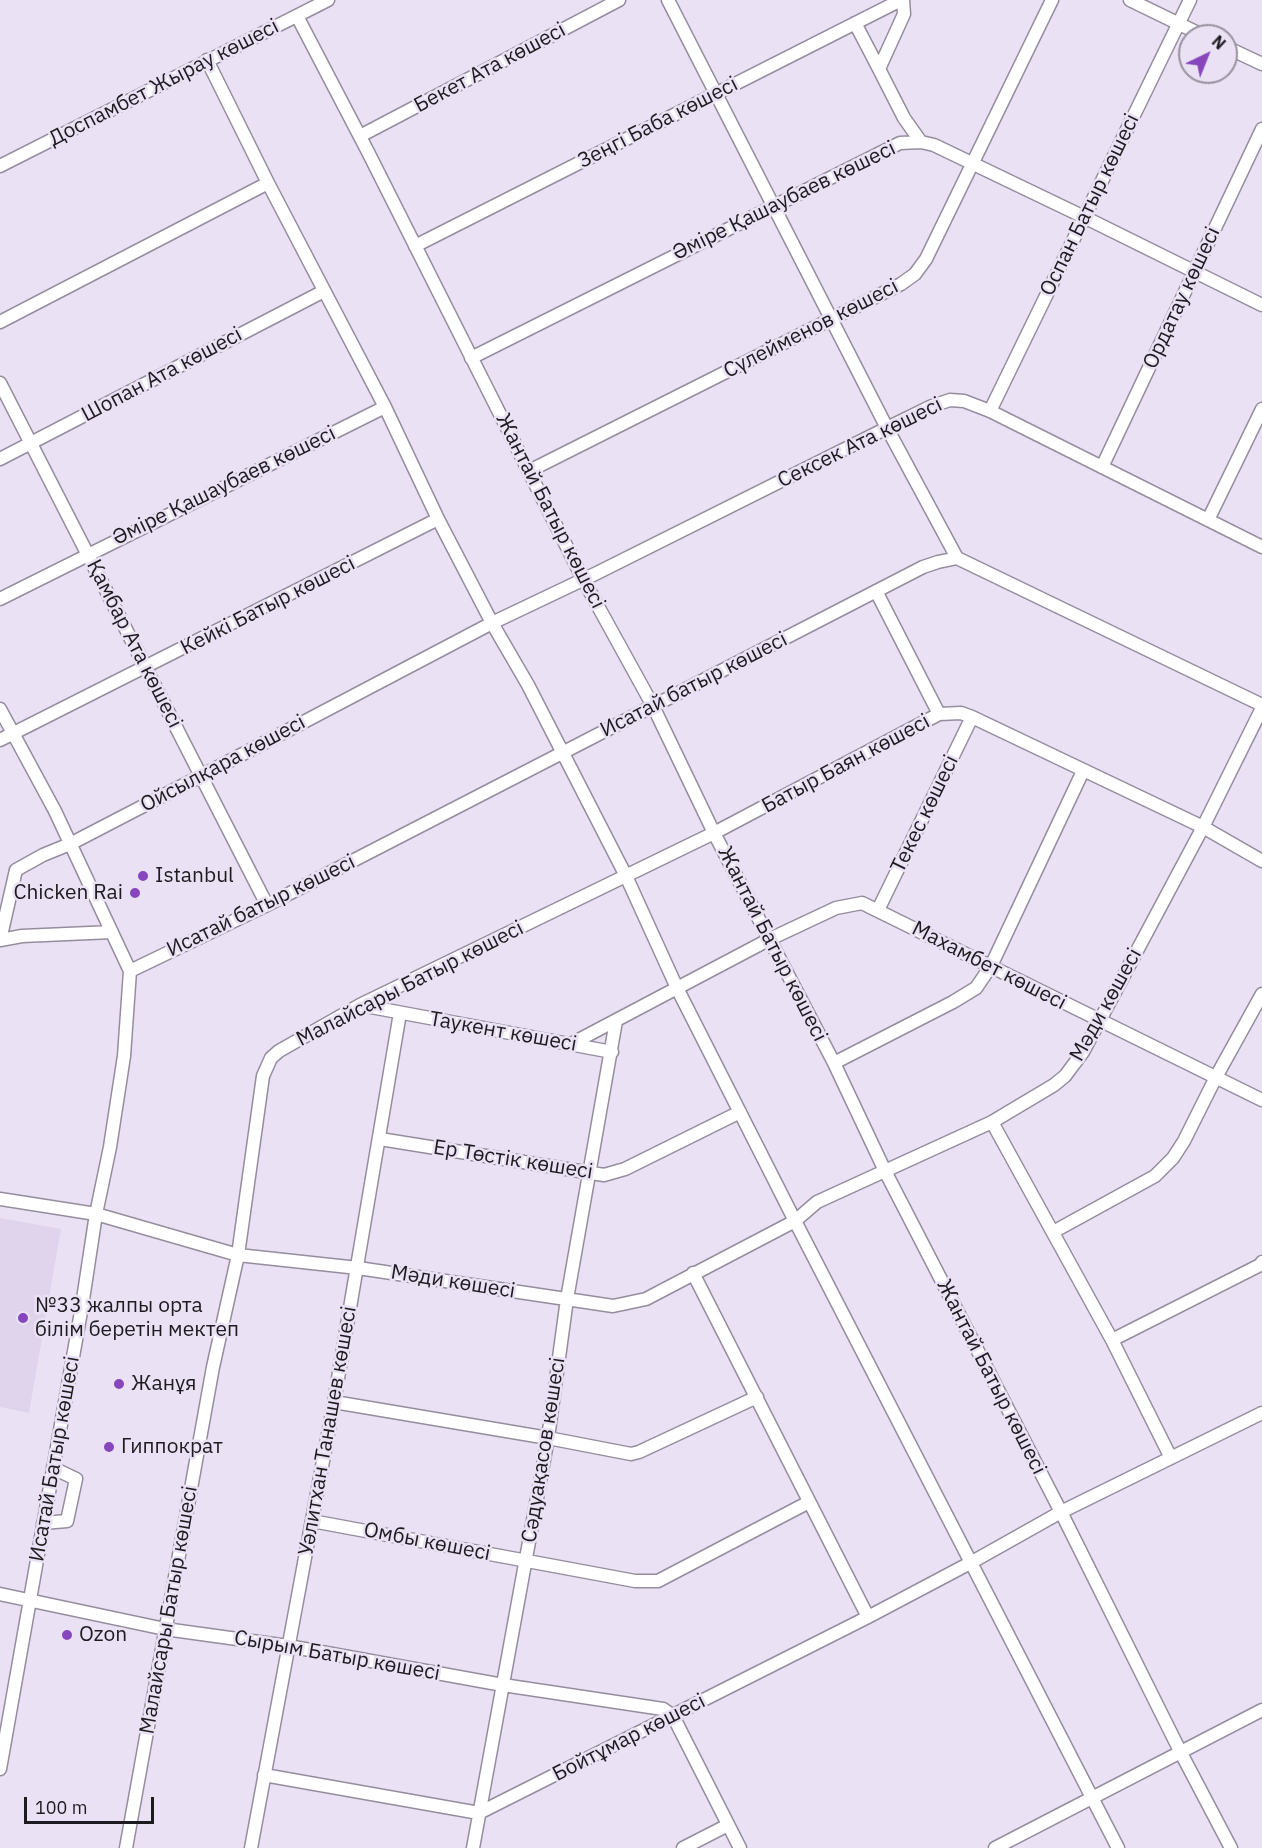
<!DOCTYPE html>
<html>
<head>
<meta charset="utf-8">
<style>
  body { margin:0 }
  #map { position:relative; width:1262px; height:1848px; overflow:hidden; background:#eae2f4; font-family:"IBM Plex Sans",sans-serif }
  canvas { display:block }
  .north { position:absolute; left:1178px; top:24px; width:60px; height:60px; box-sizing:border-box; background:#eae2f4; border:2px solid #98929f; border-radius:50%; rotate:43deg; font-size:16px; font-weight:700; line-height:24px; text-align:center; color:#1d1a20 }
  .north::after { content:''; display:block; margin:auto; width:21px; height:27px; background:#8746bb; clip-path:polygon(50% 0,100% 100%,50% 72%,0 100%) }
  .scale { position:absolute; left:24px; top:1797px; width:130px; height:27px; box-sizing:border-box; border:3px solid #1d1a20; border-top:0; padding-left:8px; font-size:18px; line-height:21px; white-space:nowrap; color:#1d1a20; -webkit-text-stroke:4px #eae2f4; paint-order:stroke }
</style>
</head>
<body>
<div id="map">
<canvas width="1262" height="1848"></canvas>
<div class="north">N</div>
<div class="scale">100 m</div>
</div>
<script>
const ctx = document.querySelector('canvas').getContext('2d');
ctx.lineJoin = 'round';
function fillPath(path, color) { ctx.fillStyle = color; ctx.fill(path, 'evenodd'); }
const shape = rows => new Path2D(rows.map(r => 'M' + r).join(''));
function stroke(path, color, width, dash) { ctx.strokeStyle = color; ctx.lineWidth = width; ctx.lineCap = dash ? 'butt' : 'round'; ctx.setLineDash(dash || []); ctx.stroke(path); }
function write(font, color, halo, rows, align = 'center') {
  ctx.font = font + ' "IBM Plex Sans",sans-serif'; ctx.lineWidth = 5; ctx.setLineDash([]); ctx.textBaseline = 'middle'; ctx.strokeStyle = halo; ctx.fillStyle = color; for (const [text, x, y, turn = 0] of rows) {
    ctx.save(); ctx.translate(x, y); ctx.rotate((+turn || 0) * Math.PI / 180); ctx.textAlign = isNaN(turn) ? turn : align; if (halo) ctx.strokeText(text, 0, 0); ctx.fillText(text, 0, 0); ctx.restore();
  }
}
fillPath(shape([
  [0,1218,61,1229,29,1413,0,1407]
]), '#e0d4ed');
const minor = shape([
  [668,0,887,428,957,558],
  [903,0,904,14,879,69,904,118,921,142],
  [1130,0,1204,36],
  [297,16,368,152,583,579,653,706,714,833,834,1063,885,1171,1061,1512,1181,1753,1231,1848],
  [855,23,879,69],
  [1226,47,1262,64],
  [207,60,268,183,385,407,438,519,492,623,528,685,626,876,677,988,795,1221,1118,1848],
  [360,136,619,0],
  [0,166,328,0],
  [415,246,901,0],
  [0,322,268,183],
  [471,358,900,143,921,142,934,145,1084,217,1262,305],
  [0,383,267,905],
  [990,411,1190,0],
  [0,459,324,291],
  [1102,467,1262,129],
  [529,471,901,284,915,274,926,259,1052,0],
  [1208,520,1262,409],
  [876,591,939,714],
  [0,599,385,407],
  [0,709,55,811,130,971,124,1056,110,1147,96,1214,82,1306,0,1769],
  [0,740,438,519],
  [878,910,972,717],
  [0,940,16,870,43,855,70,844,201,776,492,623,597,573,887,428,932,406,950,400,964,401,990,411,1262,547],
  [0,940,22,936,112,932],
  [130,971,267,905,923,567,938,562,957,558,1262,705],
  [360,1005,612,1052],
  [571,1044,770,939,836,908,862,903,1262,1100],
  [834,1063,953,1002,976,988,991,966,1083,771],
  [380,1139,604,1175,625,1169,740,1112],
  [0,1199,96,1214,238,1255,358,1268,613,1306,646,1299,795,1221,817,1202,992,1122],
  [1053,1232,1155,1176,1173,1158,1184,1141,1216,1077,1262,994],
  [693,1273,868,1617],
  [1112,1340,1260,1265,1262,1262],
  [334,1402,548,1438,631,1454,639,1452,757,1397],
  [1171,1458,1112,1340,992,1122,1054,1085,1065,1076,1083,1052,1203,827,1262,708],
  [312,1521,635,1581,658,1581,809,1502],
  [43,1523,67,1521,76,1479,53,1468],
  [0,1594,165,1629,288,1646,503,1685,663,1709,673,1716,740,1848],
  [264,1775,479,1813,868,1617,972,1562,1061,1512,1262,1413],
  [126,1848,213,1367,238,1255,263,1076,271,1058,279,1051,360,1005,714,833,939,714,961,713,972,717,1203,827,1262,861],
  [251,1848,334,1402,400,1013],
  [473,1848,548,1438,567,1299,616,1021],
  [683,1848,728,1825],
  [995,1848,1262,1710]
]);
stroke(minor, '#958d9e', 15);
stroke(minor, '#fff', 12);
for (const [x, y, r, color] of [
  [143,876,6,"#8746bb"],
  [135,893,6,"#8746bb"],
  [23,1318,6,"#8746bb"],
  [119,1384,6,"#8746bb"],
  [109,1447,6,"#8746bb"],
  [67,1635,6,"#8746bb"]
]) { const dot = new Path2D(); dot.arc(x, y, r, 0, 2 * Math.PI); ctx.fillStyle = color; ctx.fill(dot); stroke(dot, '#eae2f4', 2); }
write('21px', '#1d1a20', '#eae2f4', [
  ["Бекет Ата көшесі",490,68,-28],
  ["Доспамбет Жырау көшесі",164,83,-27],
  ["Зеңгі Баба көшесі",658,123,-27],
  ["Әміре Қашаубаев көшесі",784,201,-26],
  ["Оспан Батыр көшесі",1090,205,-64],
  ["Ордатау көшесі",1182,298,-65],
  ["Сүлейменов көшесі",811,329,-27],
  ["Шопан Ата көшесі",162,375,-28],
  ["Сексек Ата көшесі",860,443,-26],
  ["Әміре Қашаубаев көшесі",224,486,-26],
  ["Жантай Батыр көшесі",550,511,63],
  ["Кейкі Батыр көшесі",268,606,-27],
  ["Қамбар Ата көшесі",134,644,63],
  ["Исатай батыр көшесі",694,685,-27],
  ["Ойсылқара көшесі",223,764,-28],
  ["Батыр Баян көшесі",846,764,-28],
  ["Текес көшесі",925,814,-64],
  ["Исатай батыр көшесі",261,906,-26],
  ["Жантай Батыр көшесі",772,944,63],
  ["Махамбет көшесі",989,966,27],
  ["Малайсары Батыр көшесі",410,984,-27],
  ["Мәди көшесі",1106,1005,-61],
  ["Таукент көшесі",503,1032,10],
  ["Ер Төстік көшесі",513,1160,9],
  ["Мәди көшесі",453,1282,9],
  ["Жантай Батыр көшесі",991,1377,63],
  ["Уәлитхан Танашев көшесі",328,1431,-80],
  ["Сәдуақасов көшесі",544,1450,-81],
  ["Исатай Батыр көшесі",55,1459,-80],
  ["Омбы көшесі",427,1542,11],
  ["Малайсары Батыр көшесі",169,1610,-80],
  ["Сырым Батыр көшесі",337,1656,10],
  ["Бойтұмар көшесі",629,1738,-27]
]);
write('21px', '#1d1a20', '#eae2f4', [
  ["Istanbul",155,876],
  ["Chicken Rai",123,893,"right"],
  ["№33 жалпы орта",35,1306],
  ["білім беретін мектеп",35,1330],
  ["Жанұя",131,1384],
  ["Гиппократ",121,1447],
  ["Ozon",79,1635]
], 'left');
</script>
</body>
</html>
